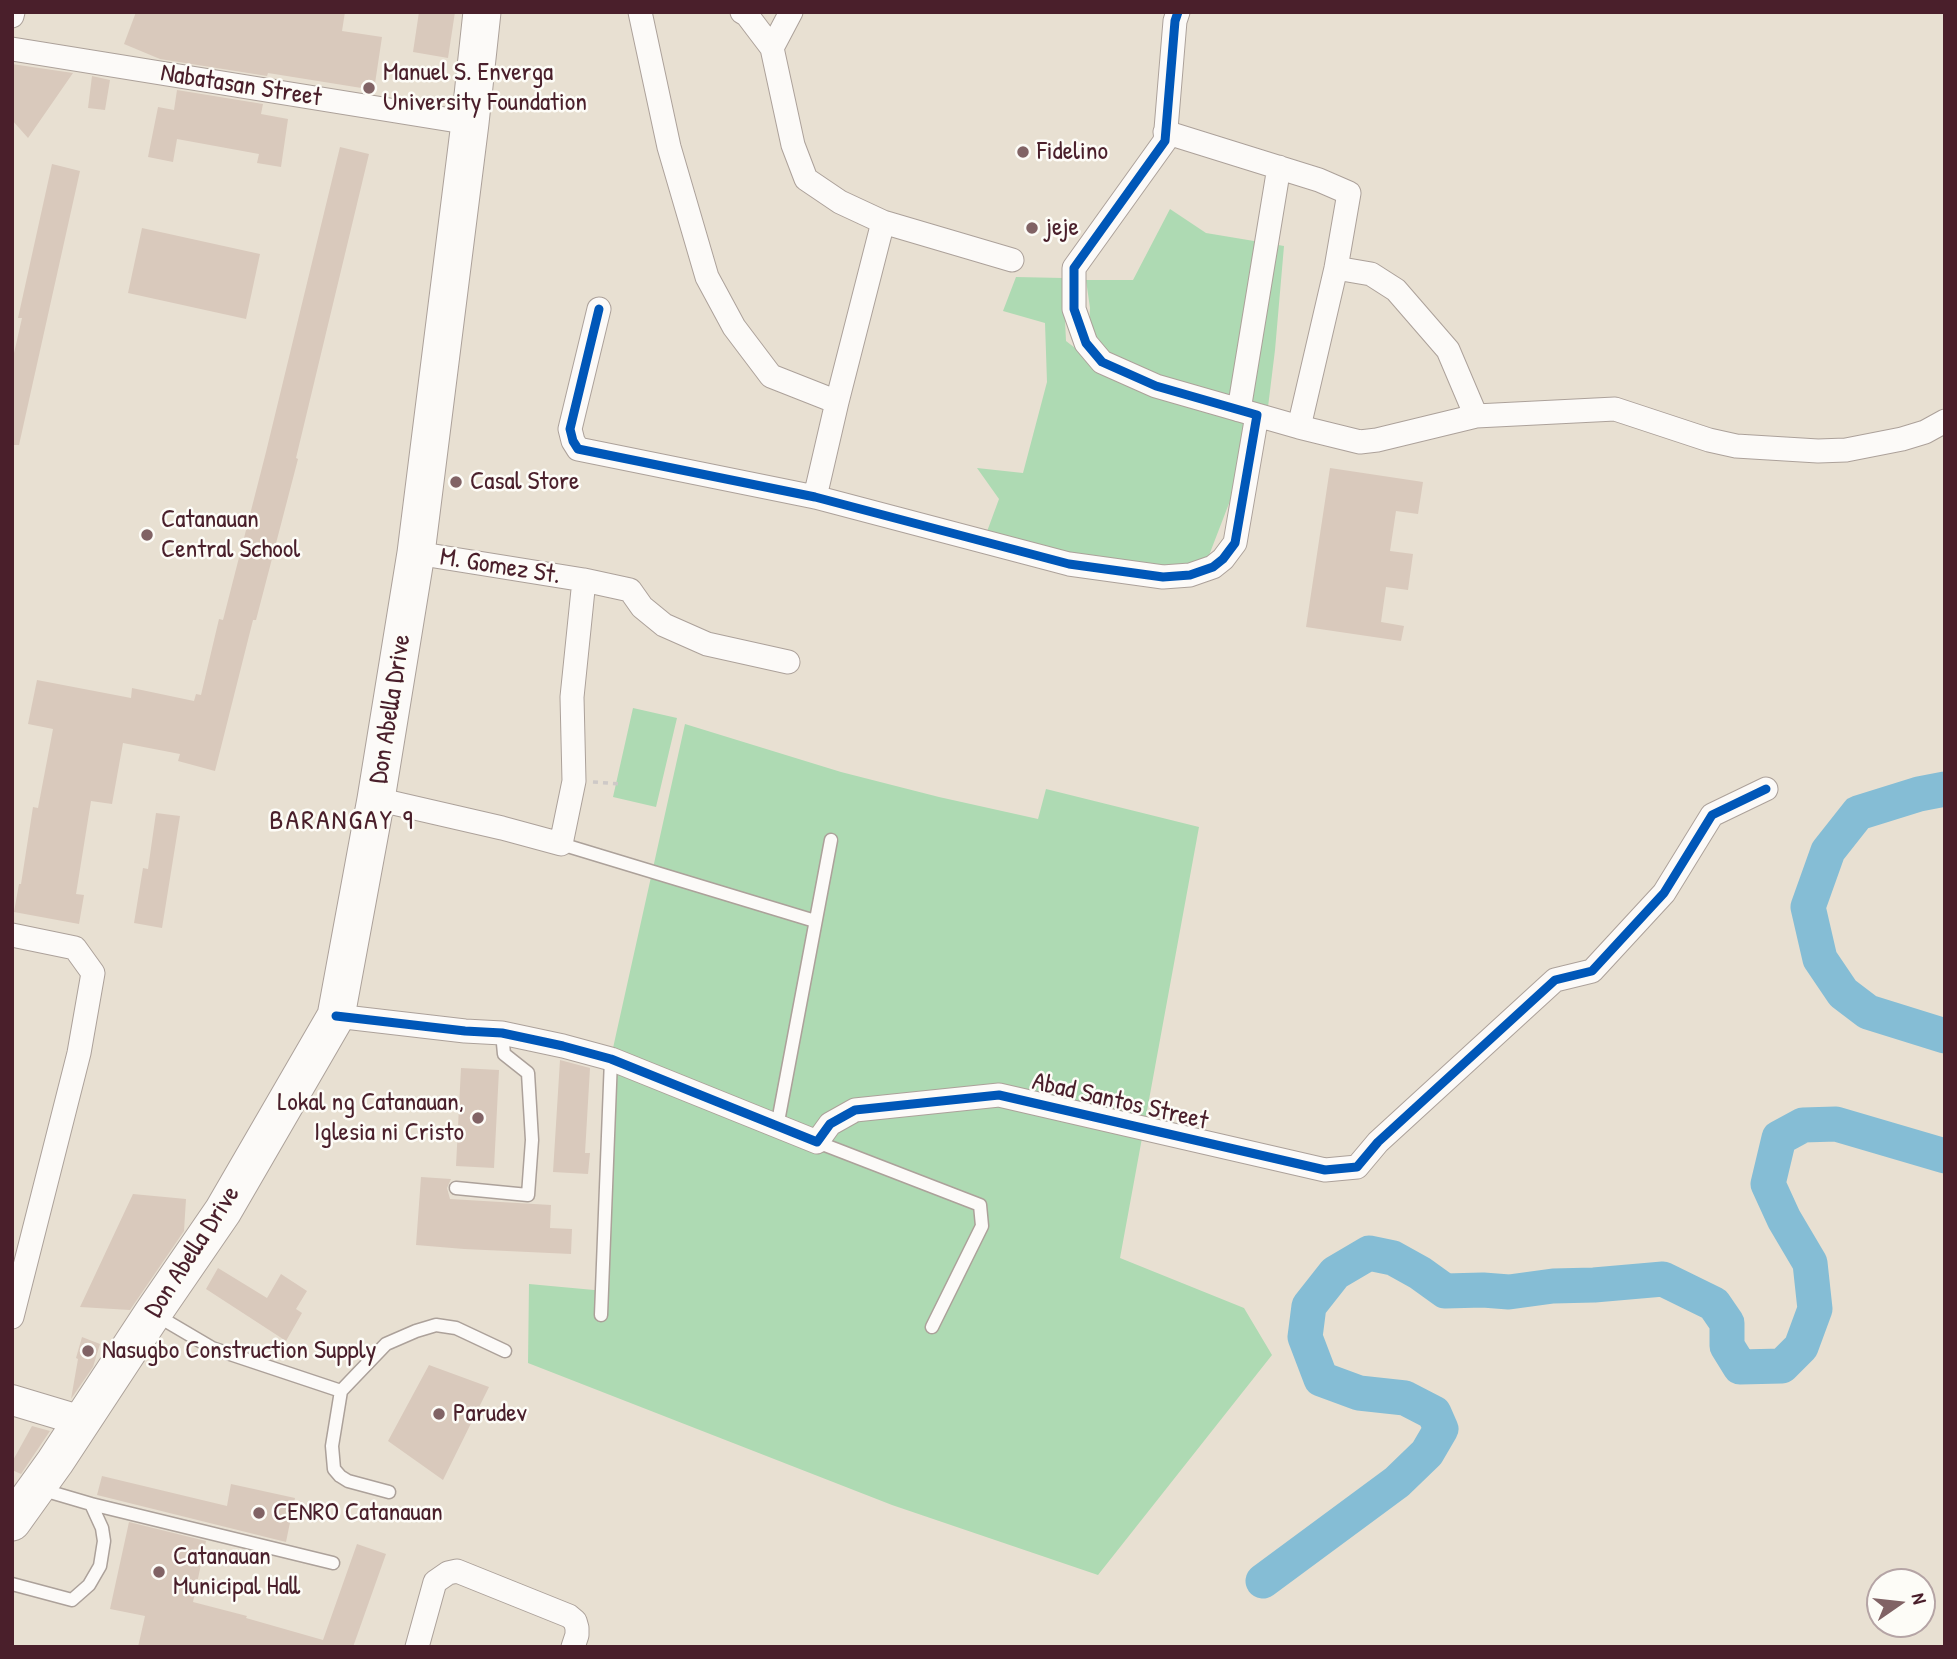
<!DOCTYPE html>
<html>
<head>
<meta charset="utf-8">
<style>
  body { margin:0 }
  #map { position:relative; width:1957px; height:1659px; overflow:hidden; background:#e8e0d2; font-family:"Patrick Hand",sans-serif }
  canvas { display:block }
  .frame { position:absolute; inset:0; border:14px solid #4a1f2b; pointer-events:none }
  .north { position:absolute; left:1866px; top:1568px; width:70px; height:70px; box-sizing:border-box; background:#fdfcf7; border:2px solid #b5a4a5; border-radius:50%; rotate:76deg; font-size:19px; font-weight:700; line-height:28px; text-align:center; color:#4a1f2b }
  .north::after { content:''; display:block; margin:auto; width:24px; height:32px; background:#816365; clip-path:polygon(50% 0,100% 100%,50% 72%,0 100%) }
</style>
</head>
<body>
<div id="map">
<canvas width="1957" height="1659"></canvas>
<div class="frame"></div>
<div class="north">N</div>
</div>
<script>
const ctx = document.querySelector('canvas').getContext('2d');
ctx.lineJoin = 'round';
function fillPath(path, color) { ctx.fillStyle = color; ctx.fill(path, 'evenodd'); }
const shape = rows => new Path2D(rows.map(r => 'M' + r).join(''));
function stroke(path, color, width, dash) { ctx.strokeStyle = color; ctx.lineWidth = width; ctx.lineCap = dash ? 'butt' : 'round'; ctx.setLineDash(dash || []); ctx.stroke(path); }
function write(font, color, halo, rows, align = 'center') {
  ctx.font = font + ' "Patrick Hand",sans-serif'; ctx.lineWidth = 5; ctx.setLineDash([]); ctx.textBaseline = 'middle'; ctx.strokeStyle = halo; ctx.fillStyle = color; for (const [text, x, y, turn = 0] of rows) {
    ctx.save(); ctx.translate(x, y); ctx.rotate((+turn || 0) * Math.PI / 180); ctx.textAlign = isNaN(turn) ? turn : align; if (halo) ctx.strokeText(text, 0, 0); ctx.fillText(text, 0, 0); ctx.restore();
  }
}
fillPath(shape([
  [1170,209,1206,233,1284,246,1275,350,1268,407,1102,362,1089,326,1090,308,1086,280,1133,280],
  [1016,277,1063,278,1066,341,1114,378,1248,419,1233,493,1208,558,1160,571,985,537,999,499,977,468,1023,473,1047,382,1045,323,1003,311],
  [633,708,677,718,656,807,613,797],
  [685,724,841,772,939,797,1038,819,1046,789,1199,827,1120,1258,1244,1308,1272,1355,1098,1575,892,1505,528,1363,529,1284,605,1291,609,1066]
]), '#aedab3');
stroke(shape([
  [1945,789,1919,794,1858,813,1828,851,1808,907,1820,959,1843,993,1868,1012,1945,1036],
  [1263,1581,1397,1482,1427,1453,1441,1429,1434,1413,1405,1398,1359,1393,1321,1379,1305,1337,1309,1306,1335,1273,1369,1253,1393,1258,1420,1273,1445,1291,1483,1290,1509,1292,1553,1286,1594,1285,1663,1279,1714,1304,1727,1323,1727,1346,1740,1367,1782,1366,1801,1347,1815,1309,1810,1263,1784,1219,1768,1184,1779,1138,1803,1125,1836,1124,1945,1156]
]), '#85bdd5', 35);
fillPath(shape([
  [136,12,345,12,342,31,382,37,374,90,268,73,267,76,160,59,124,44],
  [419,12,455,12,448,58,413,52],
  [12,64,73,73,28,138,12,120],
  [92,76,110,80,105,110,88,108],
  [177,90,263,104,261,114,288,119,281,167,257,163,259,154,177,139,173,162,148,157,158,107,174,110],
  [340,147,369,154,296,458,298,459,256,620,253,620,215,771,178,761,180,754,123,743,112,804,91,801,76,894,84,895,79,924,14,912,19,884,21,884,33,807,38,808,53,729,28,724,37,680,131,698,132,688,194,701,196,694,201,695,219,619,223,620,266,452],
  [52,164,80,171,19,445,12,445,12,362,22,318,18,318],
  [142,228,260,254,246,319,128,293],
  [1330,468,1423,482,1418,514,1396,511,1390,551,1413,554,1408,590,1386,587,1381,622,1404,626,1401,641,1306,627],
  [156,813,180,816,162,928,134,923,143,868,148,869],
  [560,1060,590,1068,585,1153,590,1153,588,1174,553,1172],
  [461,1068,499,1070,494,1168,456,1166],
  [421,1177,451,1179,447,1188,450,1199,551,1205,550,1228,572,1229,571,1254,464,1249,416,1245],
  [133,1194,186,1199,184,1231,130,1310,80,1307],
  [218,1268,267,1298,281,1274,307,1291,296,1309,302,1313,286,1341,206,1289],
  [82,1337,100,1344,93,1367,71,1399,78,1359,76,1358],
  [429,1365,489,1387,443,1480,388,1441],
  [32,1426,50,1431,21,1474,12,1470,12,1462],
  [102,1476,227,1506,231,1484,295,1498,286,1542,97,1495],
  [129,1522,206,1541,193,1602,247,1616,246,1618,323,1640,357,1544,386,1554,353,1647,138,1647,145,1616,110,1609]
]), '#d9c9bc');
const service = shape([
  [561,844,815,921],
  [777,1127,831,840],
  [817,1142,980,1205,982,1226,932,1327],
  [456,1188,528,1195,532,1140,528,1073,504,1054,502,1033],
  [156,1315,212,1348,341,1391,386,1344,416,1331,436,1325,456,1328,505,1351],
  [601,1315,611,1059],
  [341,1391,332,1446,334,1469,340,1476,348,1481,389,1492],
  [91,1504,333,1563],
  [12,1584,72,1600,89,1585,100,1566,104,1541,102,1528,91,1504,40,1489]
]);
const minor = shape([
  [640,12,669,147,707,277,734,327,771,376,837,402],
  [742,12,747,15,772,48,793,145,806,179,840,202,883,222,1012,260],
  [12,16,13,12],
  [772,48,791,12],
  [12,49,470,123],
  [1165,132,1319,180,1349,193,1336,268,1299,427],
  [1336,268,1371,274,1396,290,1448,350,1476,416],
  [599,309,570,429,573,441,578,449,815,497,1069,564,1163,577,1190,575,1213,567,1223,559,1235,543,1257,415,1156,386,1102,362,1086,343,1074,309,1074,268,1165,141,1175,21,1178,12],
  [1239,410,1279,167],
  [1257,415,1299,427,1360,442,1377,440,1476,416,1615,409,1709,440,1736,446,1818,451,1846,450,1902,439,1925,432,1945,421],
  [815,497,837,402,883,222],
  [416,553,584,580,630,590,642,607,664,625,707,644,788,662],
  [376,799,502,828,561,844,574,781,572,697,584,580],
  [12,935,75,948,93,973,79,1053,12,1317],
  [336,1016,465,1031,502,1033,563,1046,611,1059,817,1142,830,1124,855,1110,999,1095,1325,1170,1357,1167,1378,1142,1555,980,1592,971,1664,893,1712,815,1766,789],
  [417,1647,435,1582,448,1573,457,1571,569,1616,575,1621,577,1628,577,1635,573,1647]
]);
const tertiary = shape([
  [12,1400,82,1421]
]);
const primary = shape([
  [12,1522,55,1462,153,1313,223,1211,336,1016,376,799,416,553,470,123,482,12]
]);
stroke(service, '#aca19a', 15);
stroke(minor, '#aca19a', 25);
stroke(tertiary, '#aca19a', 32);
stroke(primary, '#aca19a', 39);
stroke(shape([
  [593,782,621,784]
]), '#cec9c7', 3.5, [5, 5]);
stroke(service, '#fcfaf8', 12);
stroke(minor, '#fcfaf8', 23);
stroke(tertiary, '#fcfaf8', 30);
stroke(primary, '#fcfaf8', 37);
stroke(shape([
  [599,309,570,429,573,441,578,449,815,497,1069,564,1163,577,1190,575,1213,567,1223,559,1235,543,1257,415,1156,386,1102,362,1086,343,1074,309,1074,268,1165,141,1175,21,1178,12],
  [336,1016,465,1031,502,1033,563,1046,611,1059,817,1142,830,1124,855,1110,999,1095,1325,1170,1357,1167,1378,1142,1555,980,1592,971,1664,893,1712,815,1766,789]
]), '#0057b8', 9);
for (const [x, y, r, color] of [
  [369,88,7,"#816365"],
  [1023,152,7,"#816365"],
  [1032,228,7,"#816365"],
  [456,482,7,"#816365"],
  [147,535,7,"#816365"],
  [478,1118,7,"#816365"],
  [88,1351,7,"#816365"],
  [439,1414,7,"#816365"],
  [259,1513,7,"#816365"],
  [159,1572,7,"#816365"]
]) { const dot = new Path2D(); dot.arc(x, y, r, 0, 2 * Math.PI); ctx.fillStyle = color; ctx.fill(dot); stroke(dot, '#fdfcf7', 2.5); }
write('26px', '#4a1f2b', '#fdfcf7', [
  ["Manuel S. Enverga",383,73],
  ["University Foundation",383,103],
  ["Fidelino",1037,152],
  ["jeje",1046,228],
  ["Casal Store",470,482],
  ["Catanauan",161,520],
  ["Central School",161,550],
  ["Lokal ng Catanauan,",464,1103,"right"],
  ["Iglesia ni Cristo",464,1133,"right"],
  ["Nasugbo Construction Supply",102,1351],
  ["Parudev",453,1414],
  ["CENRO Catanauan",273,1513],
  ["Catanauan",173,1557],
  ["Municipal Hall",173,1587]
], 'left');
write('26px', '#4a1f2b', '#fdfcf7', [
  ["Nabatasan Street",241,86,9],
  ["M. Gomez St.",500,567,9],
  ["Don Abella Drive",391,709,-81],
  ["Abad Santos Street",1120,1102,13],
  ["Don Abella Drive",193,1252,-57]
]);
ctx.letterSpacing = '2px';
write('28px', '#4a1f2b', '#fdfcf7', [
  ["BARANGAY 9",342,822]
]);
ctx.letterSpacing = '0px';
</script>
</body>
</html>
